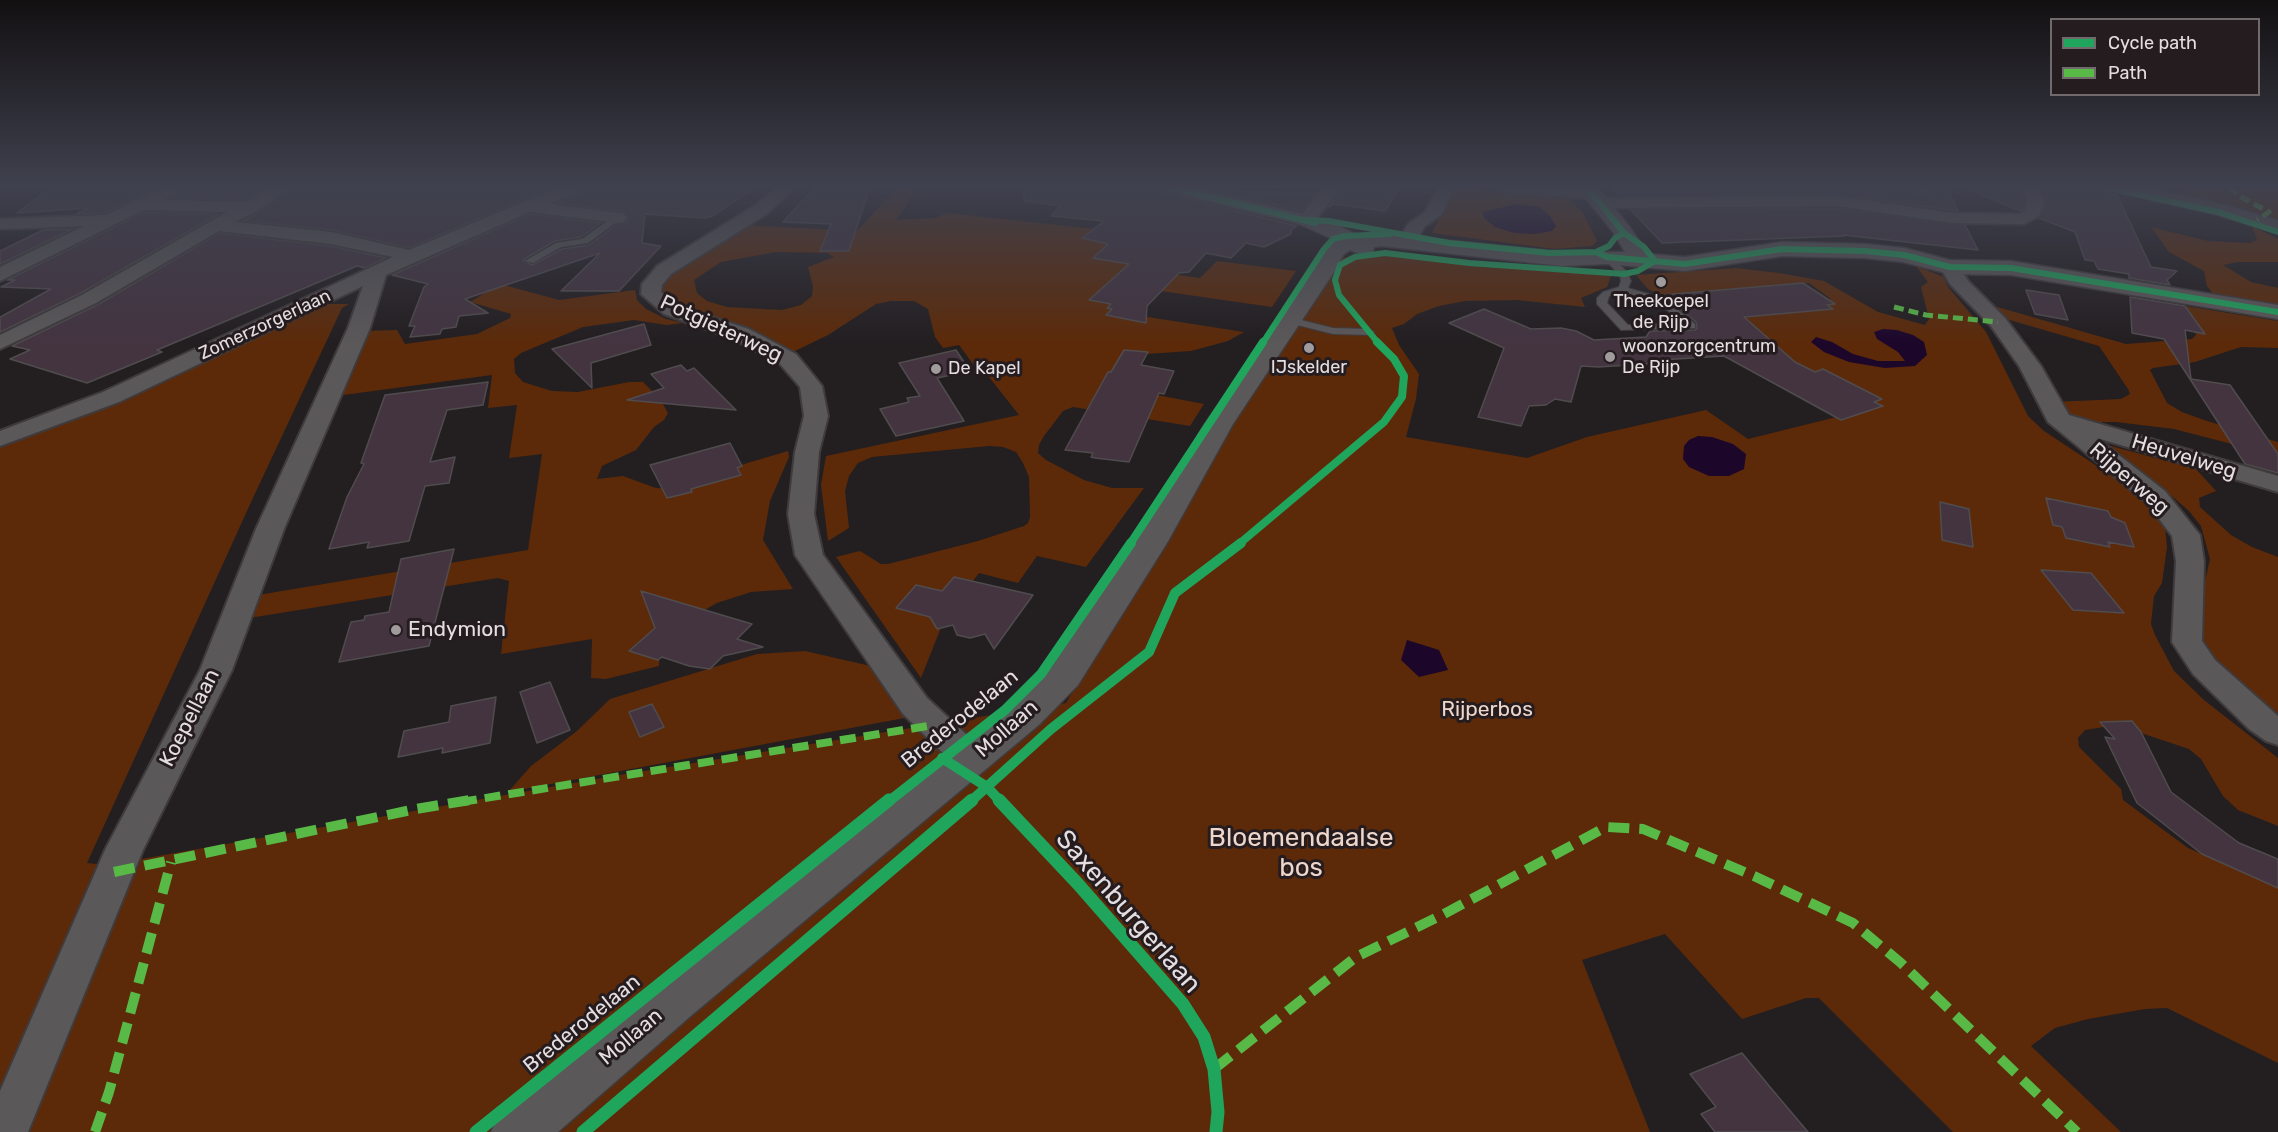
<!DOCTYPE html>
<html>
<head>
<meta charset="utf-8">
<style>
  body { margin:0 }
  #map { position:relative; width:2278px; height:1132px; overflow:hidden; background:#231e20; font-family:Rubik,sans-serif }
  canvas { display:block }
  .legend { position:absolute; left:2050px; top:18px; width:210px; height:78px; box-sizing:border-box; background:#251c1f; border:2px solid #716a6c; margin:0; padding:8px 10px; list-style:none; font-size:18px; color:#e4dee0 }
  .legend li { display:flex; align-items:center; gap:12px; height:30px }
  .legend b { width:30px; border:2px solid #716a6c }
</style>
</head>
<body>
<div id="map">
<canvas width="2278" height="1132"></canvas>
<ul class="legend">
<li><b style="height:8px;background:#20a55d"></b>Cycle path</li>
<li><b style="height:8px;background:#58b947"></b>Path</li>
</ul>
</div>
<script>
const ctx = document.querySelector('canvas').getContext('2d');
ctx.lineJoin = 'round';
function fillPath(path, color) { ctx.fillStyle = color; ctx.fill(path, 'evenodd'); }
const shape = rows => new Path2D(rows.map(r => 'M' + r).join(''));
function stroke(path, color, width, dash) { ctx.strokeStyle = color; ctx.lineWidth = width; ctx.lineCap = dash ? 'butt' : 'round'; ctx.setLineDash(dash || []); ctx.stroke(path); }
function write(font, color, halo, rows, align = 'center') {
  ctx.font = font + ' Rubik,sans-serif'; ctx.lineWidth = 6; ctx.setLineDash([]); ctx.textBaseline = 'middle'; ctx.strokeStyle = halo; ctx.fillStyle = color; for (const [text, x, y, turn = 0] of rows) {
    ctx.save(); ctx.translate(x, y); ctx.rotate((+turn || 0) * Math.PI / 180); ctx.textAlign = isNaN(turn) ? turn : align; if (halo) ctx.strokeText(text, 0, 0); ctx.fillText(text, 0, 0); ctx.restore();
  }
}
fillPath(shape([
  [897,187,919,187,896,220,936,218,947,213,1095,229,1083,237,1150,253,1142,270,1200,278,1217,261,1296,271,1272,307,1112,284,1122,303,1116,312,1244,332,1228,341,1191,351,1132,355,1110,386,1204,404,1190,426,1073,407,1063,411,1044,436,1039,445,1038,453,1046,460,1084,480,1112,488,1144,488,1086,567,1037,556,1018,583,979,573,944,620,921,678,836,557,860,551,881,564,888,564,978,541,1024,526,1028,523,1030,517,1029,477,1023,463,1016,452,1003,447,989,446,872,457,858,463,849,476,845,491,849,528,828,541,821,485,826,456,1019,415,989,377,981,375,959,345,943,348,935,337,928,309,914,301,891,301,876,304,828,335,793,352,759,333,675,305,665,298,660,291,668,274,743,225,857,231],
  [776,252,827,253,834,257,808,267,813,286,812,296,801,305,782,310,727,307,707,301,697,293,694,280,721,262],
  [1454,187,1567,197,1583,213,1597,241,1592,246,1555,249,1432,233],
  [2184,187,2278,187,2278,221,2182,193],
  [2252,226,2278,239,2278,262,2238,262,2223,265,2251,282,2278,288,2278,308,2213,294,2207,286,2204,271,2169,252,2151,227,2208,241,2250,243,2257,240],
  [1359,253,1611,276,1607,287,1581,298,1585,307,1517,300,1465,301,1439,306,1417,314,1404,324,1392,328,1399,345,1419,374,1416,399,1406,437,1527,458,1587,437,1706,410,1748,439,1865,410,1791,367,1724,308,1831,299,1809,283,1696,292,1696,313,1648,289,1636,275,1736,268,1779,273,1824,281,1878,312,1925,325,1929,319,1921,287,1928,282,1916,266,1944,277,1948,287,1986,332,2028,416,2044,431,2127,486,2153,511,2165,528,2167,547,2162,583,2154,596,2151,624,2155,635,2174,671,2204,700,2278,758,2278,826,2238,810,2223,796,2201,759,2189,749,2138,732,2104,727,2085,730,2078,738,2079,747,2121,789,2123,800,2188,848,2278,887,2278,1063,2167,1008,2145,1009,2088,1019,2055,1028,2031,1046,2121,1132,1953,1132,1819,998,1806,998,1742,1019,1665,934,1582,960,1650,1132,0,1132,0,443,321,304,349,304,342,308,252,500,87,863,107,865,613,776,1066,703,1223,435,1337,260],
  [500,284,559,300,635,290,637,300,646,309,666,319,683,323,667,325,634,320,583,327,521,353,514,359,515,373,523,382,552,391,578,392,629,382,643,382,660,399,668,413,664,420,654,427,636,450,602,466,597,479,623,476,656,488,671,489,707,475,788,451,789,457,770,501,763,540,793,589,751,592,717,603,681,623,660,643,659,666,606,679,591,678,592,639,501,654,509,581,498,578,243,619,252,596,528,550,542,454,509,458,517,405,488,408,492,375,336,396,362,331,397,330,405,344,477,334,510,318,511,314,470,302],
  [1994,306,2126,344,2192,339,2196,335,2185,306,2278,321,2278,348,2241,347,2195,362,2153,368,2150,370,2167,403,2182,412,2207,421,2278,442,2278,456,2174,429,2116,422,2070,422,2053,402,2121,399,2130,394,2128,389,2099,346,2003,318],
  [2089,440,2196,469,2216,491,2199,498,2200,507,2231,535,2252,547,2278,557,2278,722,2218,668,2201,642,2203,590,2210,559,2201,526,2189,511,2167,492],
  [805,651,875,667,910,717,508,792,531,766,577,731,610,699,757,654]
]), '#5c2a09');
fillPath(shape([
  [1517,204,1540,207,1550,216,1556,226,1552,231,1535,234,1514,233,1495,227,1485,219,1482,212],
  [1883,329,1897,330,1913,335,1924,342,1927,355,1915,366,1885,368,1849,362,1824,352,1811,342,1816,337,1832,342,1853,354,1878,361,1905,361,1898,352,1877,339,1874,332],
  [1698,436,1712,437,1733,444,1746,454,1744,469,1729,476,1709,476,1689,467,1683,459,1684,446,1689,440],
  [1407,640,1439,650,1448,670,1419,677,1401,660]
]), '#1c062a');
const building = shape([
  [51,187,130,188,158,187,105,213,76,214,89,208,17,213,51,187],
  [186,187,267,187,244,200,171,198,186,187],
  [293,187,554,187,409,248,331,230,243,221,258,213,293,187],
  [583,187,755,187,713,216,705,218,645,214,642,243,661,246,619,291,561,291,600,253,465,299,488,313,459,316,456,327,442,329,440,334,410,337,415,326,409,326,424,287,428,284,392,275,530,214,601,223,581,237,555,241,523,260,532,265,562,249,589,245,616,225,626,223,629,218,624,212,557,203,580,193,583,187],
  [815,187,870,187,849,251,820,251,831,224,783,222,815,187],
  [1025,187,1158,187,1162,193,1297,226,1291,230,1291,234,1264,247,1246,243,1231,258,1206,253,1189,272,1179,273,1147,306,1146,323,1106,315,1112,309,1107,308,1111,304,1089,300,1129,264,1093,258,1108,244,1082,238,1104,221,1051,216,1060,206,1024,201,1025,187],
  [1202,187,1237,187,1234,191,1316,193,1302,211,1202,187],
  [1339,187,1400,187,1385,211,1334,204,1329,207,1339,194,1339,187],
  [1679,187,1898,187,1900,189,1928,195,1934,190,1925,187,1946,187,1958,211,1837,194,1619,196,1613,189,1679,187],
  [1963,187,2020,187,2025,202,2023,209,2020,211,1963,187],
  [2040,187,2090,187,2110,191,2112,195,2117,195,2151,267,2177,271,2167,280,2170,285,2129,278,2129,274,2098,269,2094,261,2085,260,2075,232,2039,218,2047,203,2040,187],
  [1837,208,1965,225,1978,250,1843,235,1844,236,1662,243,1631,210,1837,208],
  [144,212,219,214,81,293,0,332,0,317,51,289,1,287,15,280,7,280,144,212],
  [73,229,0,264,0,251,43,230,73,229],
  [219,233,331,246,386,258,365,268,357,266,157,350,162,352,87,383,10,359,30,350,12,346,97,305,219,233],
  [1803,283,1835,304,1827,305,1833,309,1744,317,1795,362,1815,372,1823,369,1882,399,1874,402,1883,406,1841,420,1724,356,1660,360,1662,363,1598,367,1581,366,1571,402,1555,399,1546,405,1529,406,1521,426,1478,417,1504,348,1449,323,1484,309,1531,329,1561,328,1576,331,1594,340,1646,337,1650,331,1695,330,1697,328,1696,322,1662,295,1803,283],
  [2026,290,2059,295,2068,320,2035,314,2026,290],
  [2130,297,2185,306,2205,334,2185,330,2191,379,2230,385,2278,454,2278,473,2245,464,2164,339,2132,333,2130,297],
  [644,324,651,345,591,363,592,388,552,349,644,324],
  [956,350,970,371,937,378,964,421,896,436,880,409,909,402,907,398,920,396,899,363,956,350],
  [1124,350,1148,352,1141,365,1174,371,1164,394,1159,393,1129,462,1095,458,1091,457,1093,453,1065,450,1108,372,1111,372,1124,350],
  [681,365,687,371,694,368,736,410,627,400,664,388,651,374,681,365],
  [488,382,483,405,447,410,430,462,455,457,449,483,425,486,409,541,367,548,369,542,329,549,347,497,364,464,361,463,385,395,488,382],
  [730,443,742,466,737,468,741,475,691,489,692,492,667,498,650,465,730,443],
  [2046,498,2108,511,2111,517,2125,523,2134,547,2108,542,2110,547,2066,538,2062,527,2053,525,2046,498],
  [1940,502,1969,509,1973,547,1942,540,1940,502],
  [454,549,429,646,339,662,351,622,364,620,365,616,389,612,401,559,454,549],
  [2041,570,2091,573,2124,613,2073,610,2041,570],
  [954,577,1033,595,994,649,985,634,970,638,957,635,953,625,937,629,930,617,896,608,916,585,942,591,954,577],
  [641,591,752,624,737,639,763,647,723,656,710,669,689,666,662,657,658,660,629,651,655,628,641,591],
  [550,682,570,730,537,743,520,692,550,682],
  [496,697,490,743,442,753,443,748,398,757,404,731,449,722,451,706,496,697],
  [652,704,664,727,640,737,629,712,652,704],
  [2132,721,2141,732,2171,792,2239,843,2278,859,2278,888,2202,854,2137,803,2105,737,2115,739,2100,722,2132,721],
  [1742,1053,1770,1087,1808,1132,1715,1132,1701,1114,1716,1107,1690,1074,1742,1053]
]);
fillPath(building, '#433440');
stroke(building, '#504c4e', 1.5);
const service = shape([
  [1900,187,1917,187,1932,191,1928,193,1900,187],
  [615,216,622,218,588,243,561,247,533,263,525,261,556,243,582,239,615,216],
  [1604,255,1610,255,1627,272,1631,281,1628,288,1655,296,1671,304,1695,324,1695,328,1621,330,1597,304,1597,298,1603,292,1619,287,1621,281,1620,275,1602,257,1604,255],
  [1623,292,1649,300,1665,308,1682,323,1628,325,1607,303,1609,296,1623,292],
  [1289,317,1333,328,1369,329,1374,332,1369,335,1333,334,1285,322,1285,318,1289,317]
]);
const minor = shape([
  [163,187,184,187,163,200,245,202,271,187,291,187,257,211,235,222,331,232,409,250,559,187,581,187,579,191,549,204,618,213,624,214,627,218,624,222,618,223,530,212,386,275,370,328,284,529,232,670,143,850,28,1132,0,1132,0,1091,105,850,200,670,256,529,348,328,363,286,119,402,0,446,0,431,103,392,393,257,331,244,219,231,96,303,0,349,0,335,82,295,227,212,144,210,0,281,0,267,84,226,0,229,0,219,106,215,163,187],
  [777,187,795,187,768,213,671,274,662,285,661,292,678,306,749,329,796,354,822,386,828,416,819,452,814,514,823,555,927,698,969,737,987,748,992,757,987,766,975,769,963,766,945,755,903,714,795,555,788,514,795,452,804,416,800,387,780,364,733,339,664,314,641,294,642,284,657,266,756,205,777,187],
  [1321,187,1337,187,1337,193,1312,224,1300,224,1297,220,1320,192,1321,187],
  [1439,187,1455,187,1441,215,1424,227,1413,247,1399,247,1397,243,1408,224,1425,212,1439,187],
  [1498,187,1576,187,1598,189,1601,193,1598,197,1592,198,1506,192,1500,191,1498,187],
  [2022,187,2038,187,2045,202,2039,216,2024,224,1952,223,1837,206,1601,208,1595,207,1592,203,1595,199,1601,198,1837,196,1952,213,2020,214,2025,210,2027,202,2022,187],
  [1950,261,1957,263,1968,281,2005,318,2041,366,2069,415,2278,476,2278,492,2097,438,2165,491,2200,535,2204,561,2202,641,2215,660,2278,716,2278,745,2266,741,2249,729,2193,674,2172,642,2176,561,2172,536,2147,503,2048,422,2019,366,1991,326,1950,284,1940,267,1943,263,1950,261]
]);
const tertiary = shape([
  [1160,187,1193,187,1313,216,1338,225,1358,236,1382,234,1561,252,1625,252,1613,232,1577,187,1597,187,1629,226,1648,254,1685,257,1782,242,1865,244,1904,248,1950,260,2011,261,2278,305,2278,319,2011,275,1950,274,1903,262,1865,258,1782,256,1685,271,1607,264,1561,266,1382,246,1374,247,1372,254,1364,256,1350,250,1343,255,1336,269,1233,424,1167,543,1078,685,1040,724,693,1014,558,1132,491,1132,499,1114,659,984,1012,706,1052,667,1135,543,1205,424,1314,269,1326,246,1335,240,1299,224,1163,191,1160,187],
  [2111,187,2146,187,2226,205,2278,220,2278,233,2214,214,2114,191,2111,187]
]);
stroke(service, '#3f3b3d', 2);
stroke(minor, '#3f3b3d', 4);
stroke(tertiary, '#3f3b3d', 3);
fillPath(service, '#5b5859');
fillPath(minor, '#5b5859');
fillPath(tertiary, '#5b5859');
stroke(shape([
  [2229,187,2243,198,2269,212,2257,220],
  [1894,307,1926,315,1998,322]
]), '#58b947', 5, [10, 5]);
stroke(shape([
  [461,802,934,725]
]), '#58b947', 8, [16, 8]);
stroke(shape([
  [114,872,416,809,470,800],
  [1214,1069,1356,957,1444,914,1606,827,1643,829,1754,876,1853,923,1901,963,2077,1132],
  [95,1132,109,1092,171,862]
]), '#58b947', 10, [21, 10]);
stroke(shape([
  [1170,187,1315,223],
  [1587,187,1624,233,1644,247,1655,261],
  [2105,187,2218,212,2278,232],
  [1306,220,1329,221,1449,243,1549,253,1596,252,1609,246,1615,238,1624,233],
  [1596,252,1607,257,1685,264,1782,249,1865,251,1904,255,1950,267,2011,268,2278,312],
  [1262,344,1324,249,1333,239,1345,236,1390,234],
  [1379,344,1339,295,1335,280,1340,265,1355,257,1385,253,1469,263,1624,274,1638,271,1655,261]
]), '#20a55d', 6);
stroke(shape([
  [1130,544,1263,342],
  [1239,544,1384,422,1402,397,1404,376,1394,359,1377,342]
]), '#20a55d', 8);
stroke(shape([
  [942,758,987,787,1001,802],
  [888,802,1005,710,1041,674,1131,543],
  [970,802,1051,729,1149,652,1175,593,1241,543]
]), '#20a55d', 10);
stroke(shape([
  [999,800,1078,884,1183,1004,1204,1037,1214,1069,1218,1112,1216,1132],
  [476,1132,889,800],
  [583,1132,972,800]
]), '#20a55d', 13);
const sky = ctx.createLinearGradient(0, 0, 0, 345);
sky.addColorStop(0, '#131012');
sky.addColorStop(0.54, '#3f414e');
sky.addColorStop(1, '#3f414e00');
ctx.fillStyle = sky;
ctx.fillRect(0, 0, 2278, 345);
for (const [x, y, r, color] of [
  [1661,282,6,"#a09b9d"],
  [1309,348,6,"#a09b9d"],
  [1610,357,6,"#a09b9d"],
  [936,369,6,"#a09b9d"],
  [396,630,6,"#a09b9d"]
]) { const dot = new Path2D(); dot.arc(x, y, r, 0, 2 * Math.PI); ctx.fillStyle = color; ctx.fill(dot); stroke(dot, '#251c1f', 2); }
write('18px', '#e4dee0', '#251c1f', [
  ["Theekoepel",1661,302],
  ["de Rijp",1661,323],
  ["woonzorgcentrum",1622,347,"left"],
  ["De Rijp",1622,368,"left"],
  ["IJskelder",1309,368],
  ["De Kapel",948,369,"left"]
]);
write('18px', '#e4dee0', '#251c1f', [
  ["Zomerzorgerlaan",265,325,-25]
]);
write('21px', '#e4dee0', '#251c1f', [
  ["Potgieterweg",721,329,25],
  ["Heuvelweg",2184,457,17],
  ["Rijperweg",2129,479,41],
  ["Koepellaan",190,718,-63],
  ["Brederodelaan",960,719,-39],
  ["Mollaan",1007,729,-41],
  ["Brederodelaan",582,1024,-39],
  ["Mollaan",631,1037,-40]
]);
write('21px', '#e4dee0', '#251c1f', [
  ["Endymion",408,630]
], 'left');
write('21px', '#eed6ca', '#251c1f', [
  ["Rijperbos",1487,710]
]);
write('26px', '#eed6ca', '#251c1f', [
  ["Bloemendaalse",1301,838],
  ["bos",1301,868]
]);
write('26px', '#e4dee0', '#251c1f', [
  ["Saxenburgerlaan",1128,912,49]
]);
</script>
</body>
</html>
